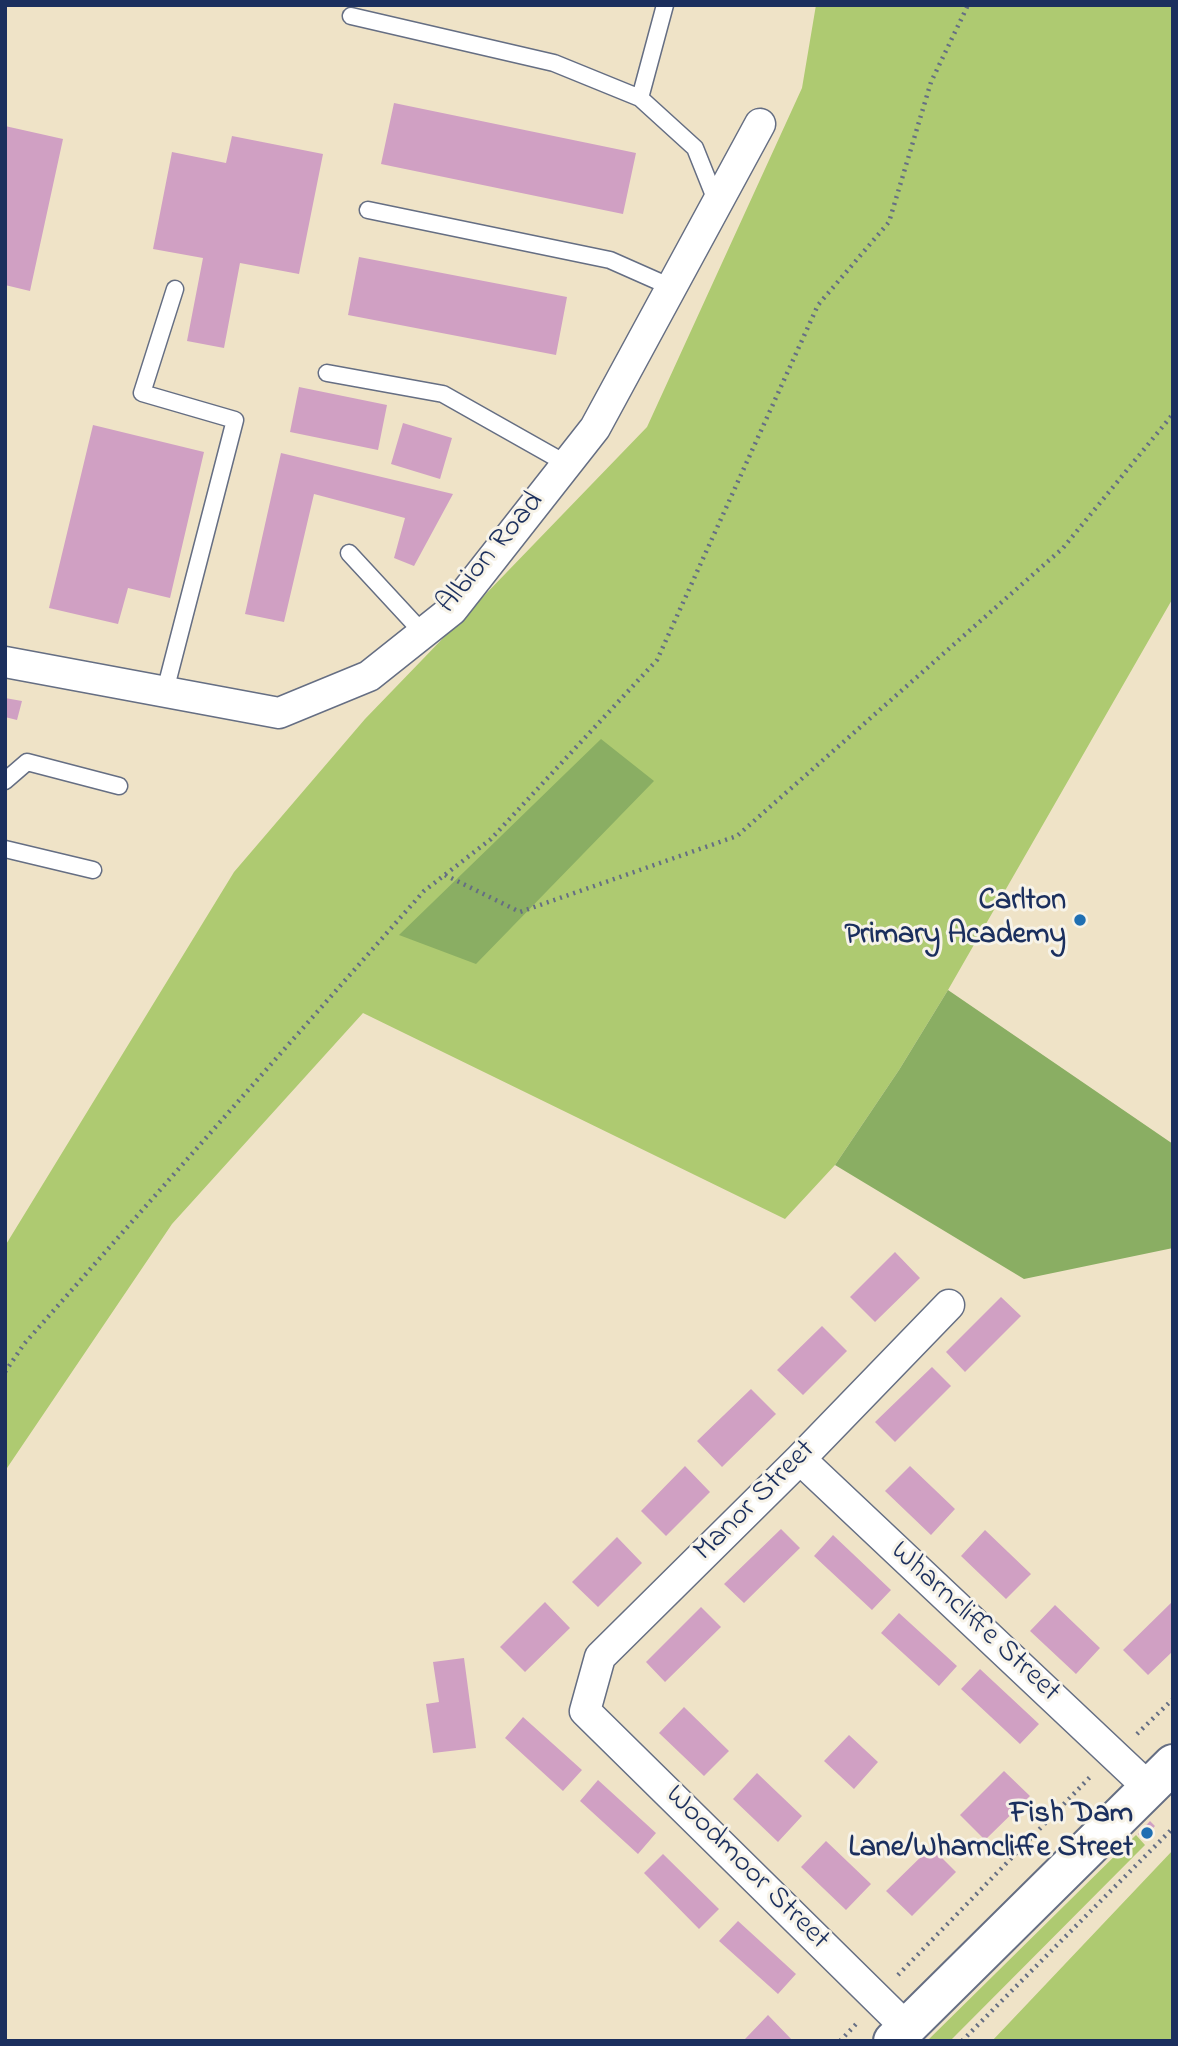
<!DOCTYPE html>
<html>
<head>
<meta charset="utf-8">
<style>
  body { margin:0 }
  #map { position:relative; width:1178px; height:2046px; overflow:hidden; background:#efe3c7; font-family:"Indie Flower",sans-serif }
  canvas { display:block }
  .frame { position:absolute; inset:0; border:7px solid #1b2f5e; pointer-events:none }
</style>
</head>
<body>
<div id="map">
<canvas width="1178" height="2046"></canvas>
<div class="frame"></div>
</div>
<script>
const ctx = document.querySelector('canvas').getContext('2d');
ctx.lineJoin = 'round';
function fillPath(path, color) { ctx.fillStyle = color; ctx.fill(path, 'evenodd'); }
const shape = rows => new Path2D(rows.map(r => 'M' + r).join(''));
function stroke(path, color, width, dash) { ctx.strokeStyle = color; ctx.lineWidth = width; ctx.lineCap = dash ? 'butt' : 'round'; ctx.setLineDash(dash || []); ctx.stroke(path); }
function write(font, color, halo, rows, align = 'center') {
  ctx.font = font + ' "Indie Flower",sans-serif'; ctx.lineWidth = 6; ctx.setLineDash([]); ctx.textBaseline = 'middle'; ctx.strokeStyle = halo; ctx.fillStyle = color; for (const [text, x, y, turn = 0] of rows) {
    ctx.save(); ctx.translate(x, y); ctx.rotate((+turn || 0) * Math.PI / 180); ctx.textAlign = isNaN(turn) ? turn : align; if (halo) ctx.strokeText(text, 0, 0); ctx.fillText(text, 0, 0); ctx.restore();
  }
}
fillPath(shape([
  [816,5,1173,5,1173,598,948,990,899,1070,835,1165,785,1219,363,1013,172,1224,5,1471,5,1246,234,872,365,719,647,427,802,88],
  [1136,1835,1145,1845,950,2041,927,2041],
  [1173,1850,1173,2041,992,2041]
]), '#aeca71');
fillPath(shape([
  [601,739,654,781,476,964,399,935],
  [948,990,1173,1144,1173,1248,1024,1279,835,1165,899,1070]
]), '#8aae63');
fillPath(shape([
  [394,103,636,153,623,214,381,164],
  [5,126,63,139,30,291,5,285],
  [232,136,323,154,299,274,240,263,224,348,187,341,203,258,153,249,172,152,226,163],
  [359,257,567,297,556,355,348,315],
  [299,387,387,405,378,450,290,432],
  [403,423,452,438,440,479,391,464],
  [93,425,204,452,170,598,128,588,118,624,49,608],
  [281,453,453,494,414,566,394,558,405,518,314,494,284,622,245,614],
  [5,698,22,701,17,720,5,717],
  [895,1252,920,1278,875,1322,850,1297],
  [1001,1297,1021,1316,965,1372,946,1352],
  [822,1326,847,1351,803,1395,777,1370],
  [932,1367,951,1386,895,1442,875,1422],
  [751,1389,776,1414,722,1467,697,1441],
  [685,1466,710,1492,666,1536,641,1511],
  [910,1466,955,1509,931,1535,885,1491],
  [781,1529,800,1548,744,1603,724,1584],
  [985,1530,1031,1574,1006,1599,961,1556],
  [833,1535,891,1590,872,1610,814,1556],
  [617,1537,642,1563,598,1607,572,1582],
  [1173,1601,1173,1651,1148,1675,1123,1650],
  [545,1602,570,1628,525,1672,500,1647],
  [1055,1605,1100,1648,1076,1674,1030,1631],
  [701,1607,721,1627,665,1682,646,1662],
  [899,1613,957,1666,939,1686,881,1633],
  [464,1658,476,1748,433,1753,426,1704,439,1702,433,1662],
  [980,1669,1039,1724,1020,1744,961,1689],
  [684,1707,729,1751,704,1776,659,1733],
  [523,1717,582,1770,563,1791,505,1738],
  [849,1735,878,1762,854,1789,824,1761],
  [1004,1771,1030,1796,985,1840,960,1815],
  [757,1773,802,1816,778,1842,733,1799],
  [598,1780,656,1833,638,1854,580,1801],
  [1150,1821,1155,1826,1143,1839,1138,1834],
  [826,1841,871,1884,846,1910,801,1867],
  [931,1847,956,1872,912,1916,886,1891],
  [663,1854,719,1909,699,1929,644,1873],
  [738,1921,796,1974,778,1994,719,1941],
  [768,2015,793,2041,743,2041,746,2038]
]), '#d0a0c3');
const lane = shape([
  [351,16,554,63,640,98,695,148,717,203],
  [640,98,665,5],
  [368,210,610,260,671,287],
  [327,373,443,394,567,464],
  [349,553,423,633],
  [165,691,235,420,142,393,175,289],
  [5,781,27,762,119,786],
  [5,849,93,870]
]);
const street = shape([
  [5,662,279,713,369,676,452,610,595,428,760,124],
  [800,1459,1149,1788],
  [907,2028,585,1711,600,1657,800,1459,949,1305]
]);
const secondary = shape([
  [893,2041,1173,1764]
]);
stroke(lane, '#656e83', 19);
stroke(street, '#656e83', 33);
stroke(secondary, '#656e83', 42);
stroke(shape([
  [445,875,520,912,737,836,1063,548,1173,414],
  [5,1372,24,1344,424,891,491,839,657,660,818,305,889,222,931,82,968,5],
  [1137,1734,1173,1699],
  [898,1975,1092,1775],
  [840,2041,859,2021],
  [962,2041,1173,1828]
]), '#656e83', 4.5, [2, 5]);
stroke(lane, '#fff', 16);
stroke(street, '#fff', 30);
stroke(secondary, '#fff', 38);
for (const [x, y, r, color] of [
  [1080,920,7,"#1f6fb2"],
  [1147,1833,7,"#1f6fb2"]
]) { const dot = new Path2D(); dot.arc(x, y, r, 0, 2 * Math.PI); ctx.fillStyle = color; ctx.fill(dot); stroke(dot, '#f7f3e8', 2.5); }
write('30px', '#1b2f5e', '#f7f3e8', [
  ["Albion Road",492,554,-50],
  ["Manor Street",756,1502,-45],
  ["Wharncliffe Street",974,1623,43],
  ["Woodmoor Street",746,1869,45]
]);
write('bold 30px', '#1b2f5e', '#f7f3e8', [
  ["Carlton",1066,903],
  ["Primary Academy",1066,937],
  ["Fish Dam",1133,1816],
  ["Lane/Wharncliffe Street",1133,1850]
], 'right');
</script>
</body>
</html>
